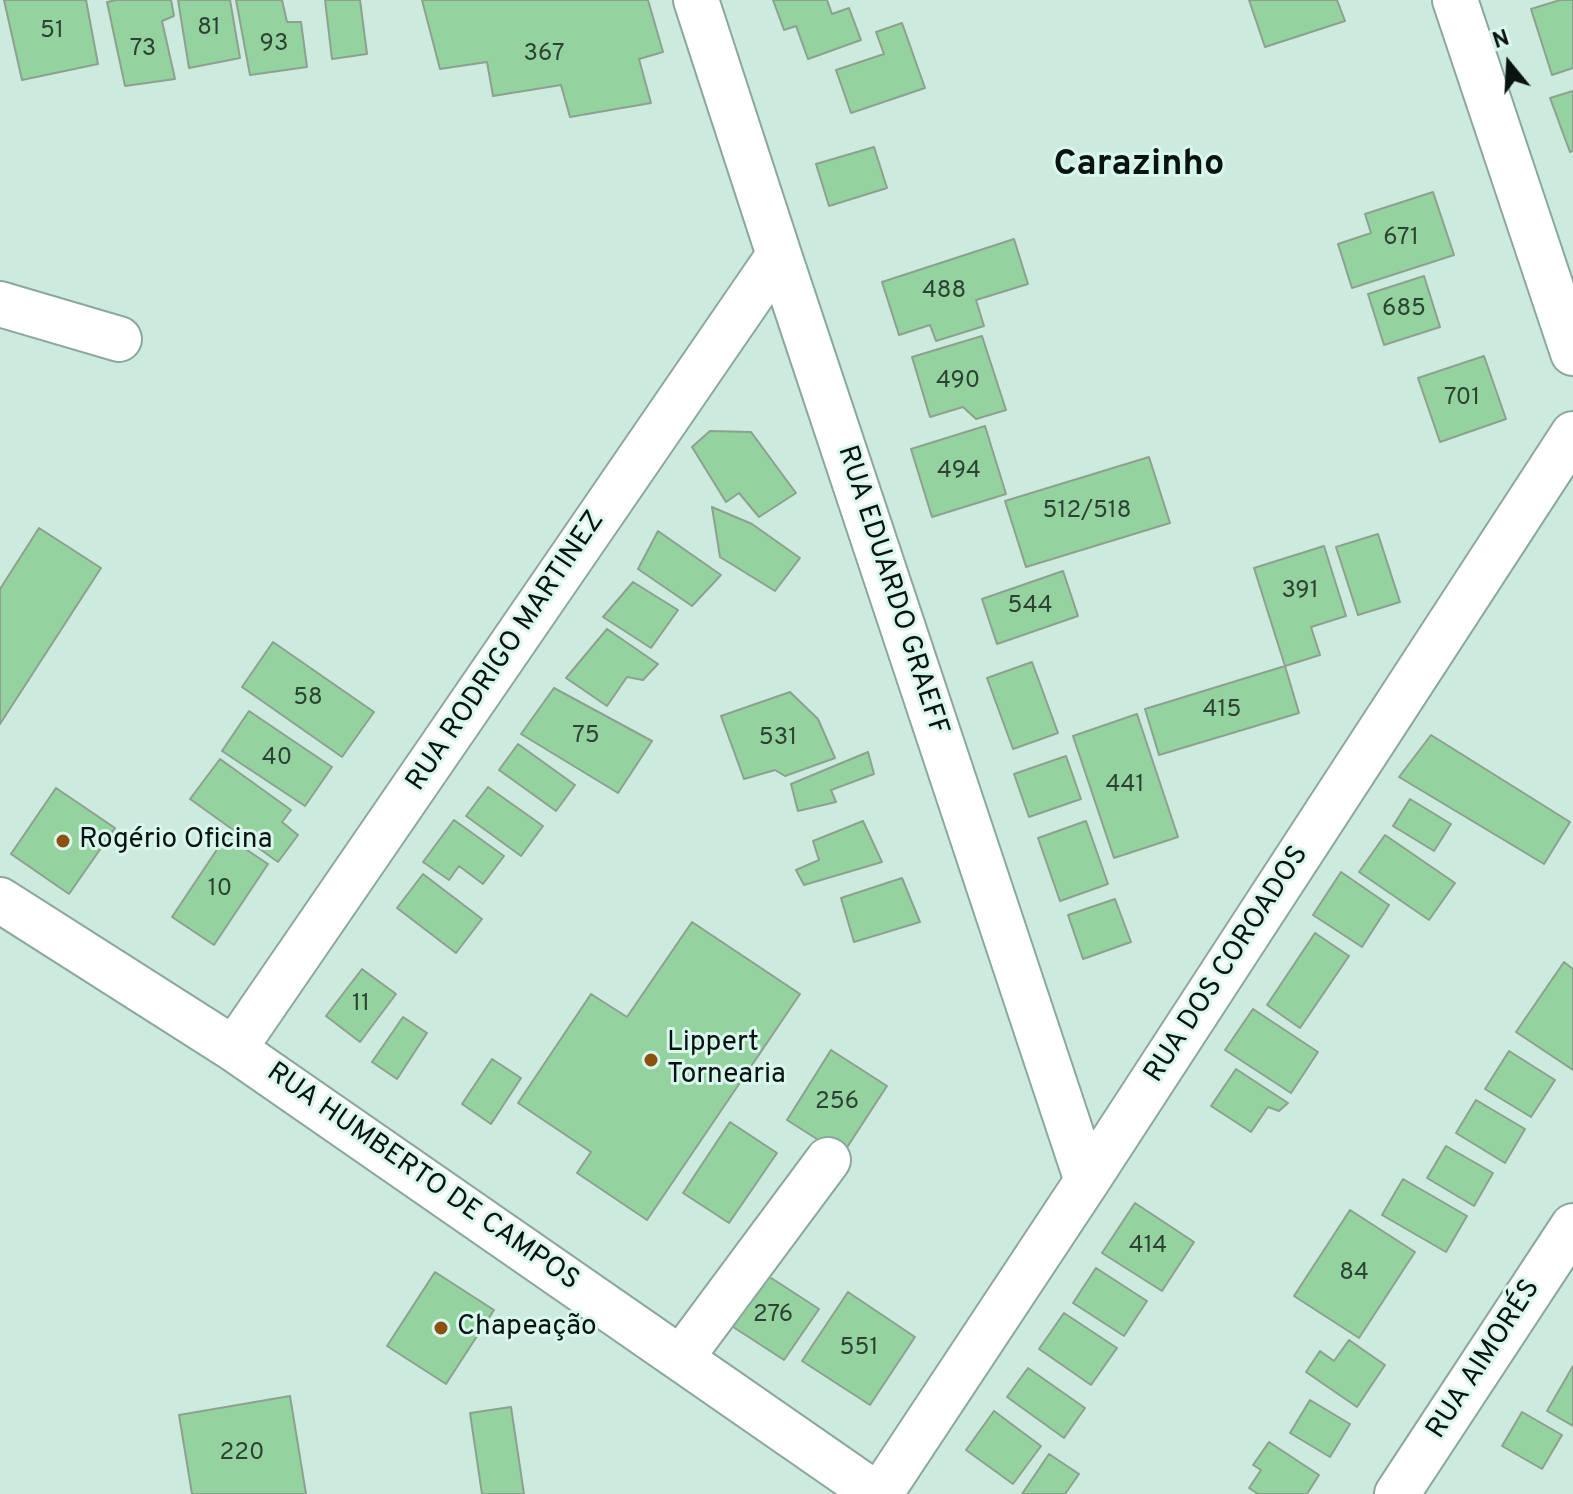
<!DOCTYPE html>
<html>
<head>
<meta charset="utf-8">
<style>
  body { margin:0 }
  #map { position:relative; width:1573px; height:1494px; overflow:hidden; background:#cdeadf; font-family:Overpass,sans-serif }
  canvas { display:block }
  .north { position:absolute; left:1469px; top:24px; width:80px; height:80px; -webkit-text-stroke:6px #daf7ed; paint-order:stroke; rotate:342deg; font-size:22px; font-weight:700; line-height:32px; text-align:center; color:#091310 }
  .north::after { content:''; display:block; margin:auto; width:28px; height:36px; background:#091310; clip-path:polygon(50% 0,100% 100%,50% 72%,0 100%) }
</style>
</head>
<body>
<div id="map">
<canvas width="1573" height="1494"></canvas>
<div class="north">N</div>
</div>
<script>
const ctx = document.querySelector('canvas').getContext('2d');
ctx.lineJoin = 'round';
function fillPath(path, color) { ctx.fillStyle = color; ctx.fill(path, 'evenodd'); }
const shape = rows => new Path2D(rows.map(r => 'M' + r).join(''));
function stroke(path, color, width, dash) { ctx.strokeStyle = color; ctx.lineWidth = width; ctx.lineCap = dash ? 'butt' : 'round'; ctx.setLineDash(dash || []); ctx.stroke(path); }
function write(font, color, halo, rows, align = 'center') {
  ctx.font = font + ' Overpass,sans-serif'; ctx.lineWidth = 6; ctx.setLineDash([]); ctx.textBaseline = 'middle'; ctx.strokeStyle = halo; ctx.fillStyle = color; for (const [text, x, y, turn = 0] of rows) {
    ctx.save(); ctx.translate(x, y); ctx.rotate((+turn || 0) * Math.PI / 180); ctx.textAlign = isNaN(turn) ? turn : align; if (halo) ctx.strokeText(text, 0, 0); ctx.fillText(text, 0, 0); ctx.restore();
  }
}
const building = shape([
  [4,0,86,0,98,64,22,80,4,0],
  [117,0,171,0,174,16,162,21,175,79,125,86,107,2,117,0],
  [178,0,230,0,240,58,189,68,178,0],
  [236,0,282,0,287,22,301,22,307,67,250,75,236,0],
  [325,0,360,0,367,54,332,59,325,0],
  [422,0,648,0,663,52,639,59,651,103,570,117,561,85,493,96,487,62,440,69,422,0],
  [773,0,827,0,832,14,849,8,861,40,808,59,796,26,784,30,773,0],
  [1249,0,1337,0,1345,21,1265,47,1249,0],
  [1560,0,1573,0,1573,68,1552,75,1531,9,1560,0],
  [902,23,925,88,851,113,836,70,884,54,876,32,902,23],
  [1573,91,1573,151,1570,152,1550,98,1573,91],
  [874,147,887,188,829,206,816,164,874,147],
  [1433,192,1454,255,1352,288,1338,244,1371,233,1365,214,1433,192],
  [1014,239,1028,284,976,300,984,326,936,341,930,325,899,335,882,282,1014,239],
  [1424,276,1440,327,1384,345,1368,294,1424,276],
  [982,336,1006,410,976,419,963,407,930,417,912,357,982,336],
  [1484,356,1506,419,1440,442,1418,378,1484,356],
  [985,426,1006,494,932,517,911,449,985,426],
  [710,431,751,432,796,493,759,517,739,493,726,502,692,447,710,431],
  [1149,457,1170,523,1026,567,1005,501,1149,457],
  [712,507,752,524,800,558,775,591,720,557,712,507],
  [39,528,101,568,0,724,0,589,39,528],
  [658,531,721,575,692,606,638,569,658,531],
  [1378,534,1400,602,1358,615,1336,547,1378,534],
  [1324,546,1346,616,1311,627,1320,655,1285,666,1254,568,1324,546],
  [1063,571,1078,616,997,644,982,599,1063,571],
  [633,582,678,610,651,648,603,617,633,582],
  [607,629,658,664,643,680,627,677,607,706,566,678,607,629],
  [273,642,374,712,342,757,242,687,273,642],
  [1032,662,1058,733,1013,749,987,678,1032,662],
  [1285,666,1299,713,1159,755,1145,709,1285,666],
  [554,688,652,741,618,793,521,734,554,688],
  [790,692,818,719,835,758,785,776,775,770,744,779,721,716,790,692],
  [249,711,332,767,305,806,222,751,249,711],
  [1137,714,1178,837,1114,858,1073,736,1137,714],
  [1431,735,1570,822,1544,864,1399,777,1431,735],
  [518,744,575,785,556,811,499,770,518,744],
  [868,752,874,774,831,790,836,802,798,811,791,784,868,752],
  [1066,756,1081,799,1029,817,1014,774,1066,756],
  [220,759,291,810,282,822,298,835,278,862,190,799,220,759],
  [488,787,543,826,521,856,466,816,488,787],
  [56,788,115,828,69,894,11,854,56,788],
  [1410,799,1451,824,1434,851,1393,826,1410,799],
  [454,820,504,856,483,884,459,866,449,880,423,862,454,820],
  [863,821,882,862,804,885,796,870,819,860,813,841,863,821],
  [1086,821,1108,884,1060,901,1038,838,1086,821],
  [1385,835,1455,883,1429,920,1359,872,1385,835],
  [226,836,268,864,214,945,172,917,226,836],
  [1341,872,1389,905,1362,947,1313,915,1341,872],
  [423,874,482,919,456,953,397,908,423,874],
  [902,878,920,922,854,942,841,898,902,878],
  [1115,899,1131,942,1083,959,1068,915,1115,899],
  [692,922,800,994,647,1220,577,1173,591,1152,518,1103,591,994,627,1017,692,922],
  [1315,933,1349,956,1300,1028,1267,1005,1315,933],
  [1564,962,1573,969,1573,1070,1516,1032,1564,962],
  [362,969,396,994,360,1042,326,1016,362,969],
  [1253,1009,1318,1052,1291,1093,1225,1050,1253,1009],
  [403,1017,427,1033,397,1079,372,1062,403,1017],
  [831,1050,887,1086,842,1155,787,1120,831,1050],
  [1509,1051,1555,1080,1531,1117,1485,1089,1509,1051],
  [492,1059,521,1078,491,1124,462,1104,492,1059],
  [1236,1069,1288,1103,1279,1111,1268,1107,1251,1132,1211,1106,1236,1069],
  [1476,1100,1525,1129,1505,1163,1456,1133,1476,1100],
  [730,1122,777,1153,729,1223,683,1193,730,1122],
  [1446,1146,1493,1173,1474,1206,1427,1178,1446,1146],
  [1403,1179,1467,1216,1446,1252,1382,1215,1403,1179],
  [1135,1203,1194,1242,1162,1291,1102,1253,1135,1203],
  [1350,1210,1415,1252,1359,1338,1294,1296,1350,1210],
  [1096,1268,1147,1301,1124,1336,1073,1303,1096,1268],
  [435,1272,494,1310,446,1384,387,1346,435,1272],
  [762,1272,819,1309,784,1360,727,1323,762,1272],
  [848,1292,915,1337,870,1405,802,1361,848,1292],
  [1064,1313,1117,1348,1091,1385,1039,1349,1064,1313],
  [1349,1340,1385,1365,1357,1407,1306,1372,1320,1351,1334,1361,1349,1340],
  [1573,1366,1573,1426,1547,1411,1573,1366],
  [1028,1368,1085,1408,1064,1438,1007,1397,1028,1368],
  [290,1396,306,1494,192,1494,179,1415,290,1396],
  [1310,1400,1350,1424,1330,1457,1290,1433,1310,1400],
  [511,1407,524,1494,482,1494,470,1413,511,1407],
  [994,1411,1041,1446,1013,1484,966,1450,994,1411],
  [1522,1412,1562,1435,1542,1469,1502,1446,1522,1412],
  [1269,1442,1319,1475,1307,1494,1258,1494,1249,1488,1261,1470,1253,1465,1269,1442],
  [1049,1454,1079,1474,1065,1494,1022,1494,1049,1454]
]);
fillPath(building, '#94d29f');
stroke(building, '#8da18f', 2);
const minor = shape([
  [696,0,779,255,1087,1181],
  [1455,0,1573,353],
  [0,304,119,339],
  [0,900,234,1049,876,1494],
  [234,1049,779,255],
  [681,1358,828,1160],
  [880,1494,1087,1181,1573,434],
  [1397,1494,1573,1226]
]);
stroke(minor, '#8ca79d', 48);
stroke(minor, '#fff', 44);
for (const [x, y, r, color] of [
  [63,841,8,"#8c510f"],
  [651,1060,8,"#8c510f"],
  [441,1328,8,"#8c510f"]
]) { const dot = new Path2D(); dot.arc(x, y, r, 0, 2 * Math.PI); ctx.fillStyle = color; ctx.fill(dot); stroke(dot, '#daf7ed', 3); }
write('24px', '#2c4334', null, [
  ["81",209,29],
  ["51",52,32],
  ["93",274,45],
  ["73",143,50],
  ["367",544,55],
  ["671",1401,239],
  ["488",944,292],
  ["685",1404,310],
  ["490",958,382],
  ["701",1462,399],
  ["494",959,472],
  ["512/518",1087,512],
  ["391",1300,592],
  ["544",1030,607],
  ["58",308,699],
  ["415",1222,711],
  ["75",586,737],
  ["531",778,739],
  ["40",277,759],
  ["441",1125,786],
  ["10",220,890],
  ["11",361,1005],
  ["256",837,1103],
  ["414",1148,1247],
  ["84",1354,1274],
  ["276",773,1316],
  ["551",859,1349],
  ["220",242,1454]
]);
write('28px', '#091310', '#daf7ed', [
  ["RUA EDUARDO GRAEFF",891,591,72],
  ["RUA RODRIGO MARTINEZ",507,652,-56],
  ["RUA DOS COROADOS",1228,965,-57],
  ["RUA HUMBERTO DE CAMPOS",422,1178,35],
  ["RUA AIMORÉS",1485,1360,-57]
]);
write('28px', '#091310', '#daf7ed', [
  ["Rogério Oficina",79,841],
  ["Lippert",667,1044],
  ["Tornearia",667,1076],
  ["Chapeação",457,1328]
], 'left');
write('bold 36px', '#091310', '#daf7ed', [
  ["Carazinho",1139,167]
]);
</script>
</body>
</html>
